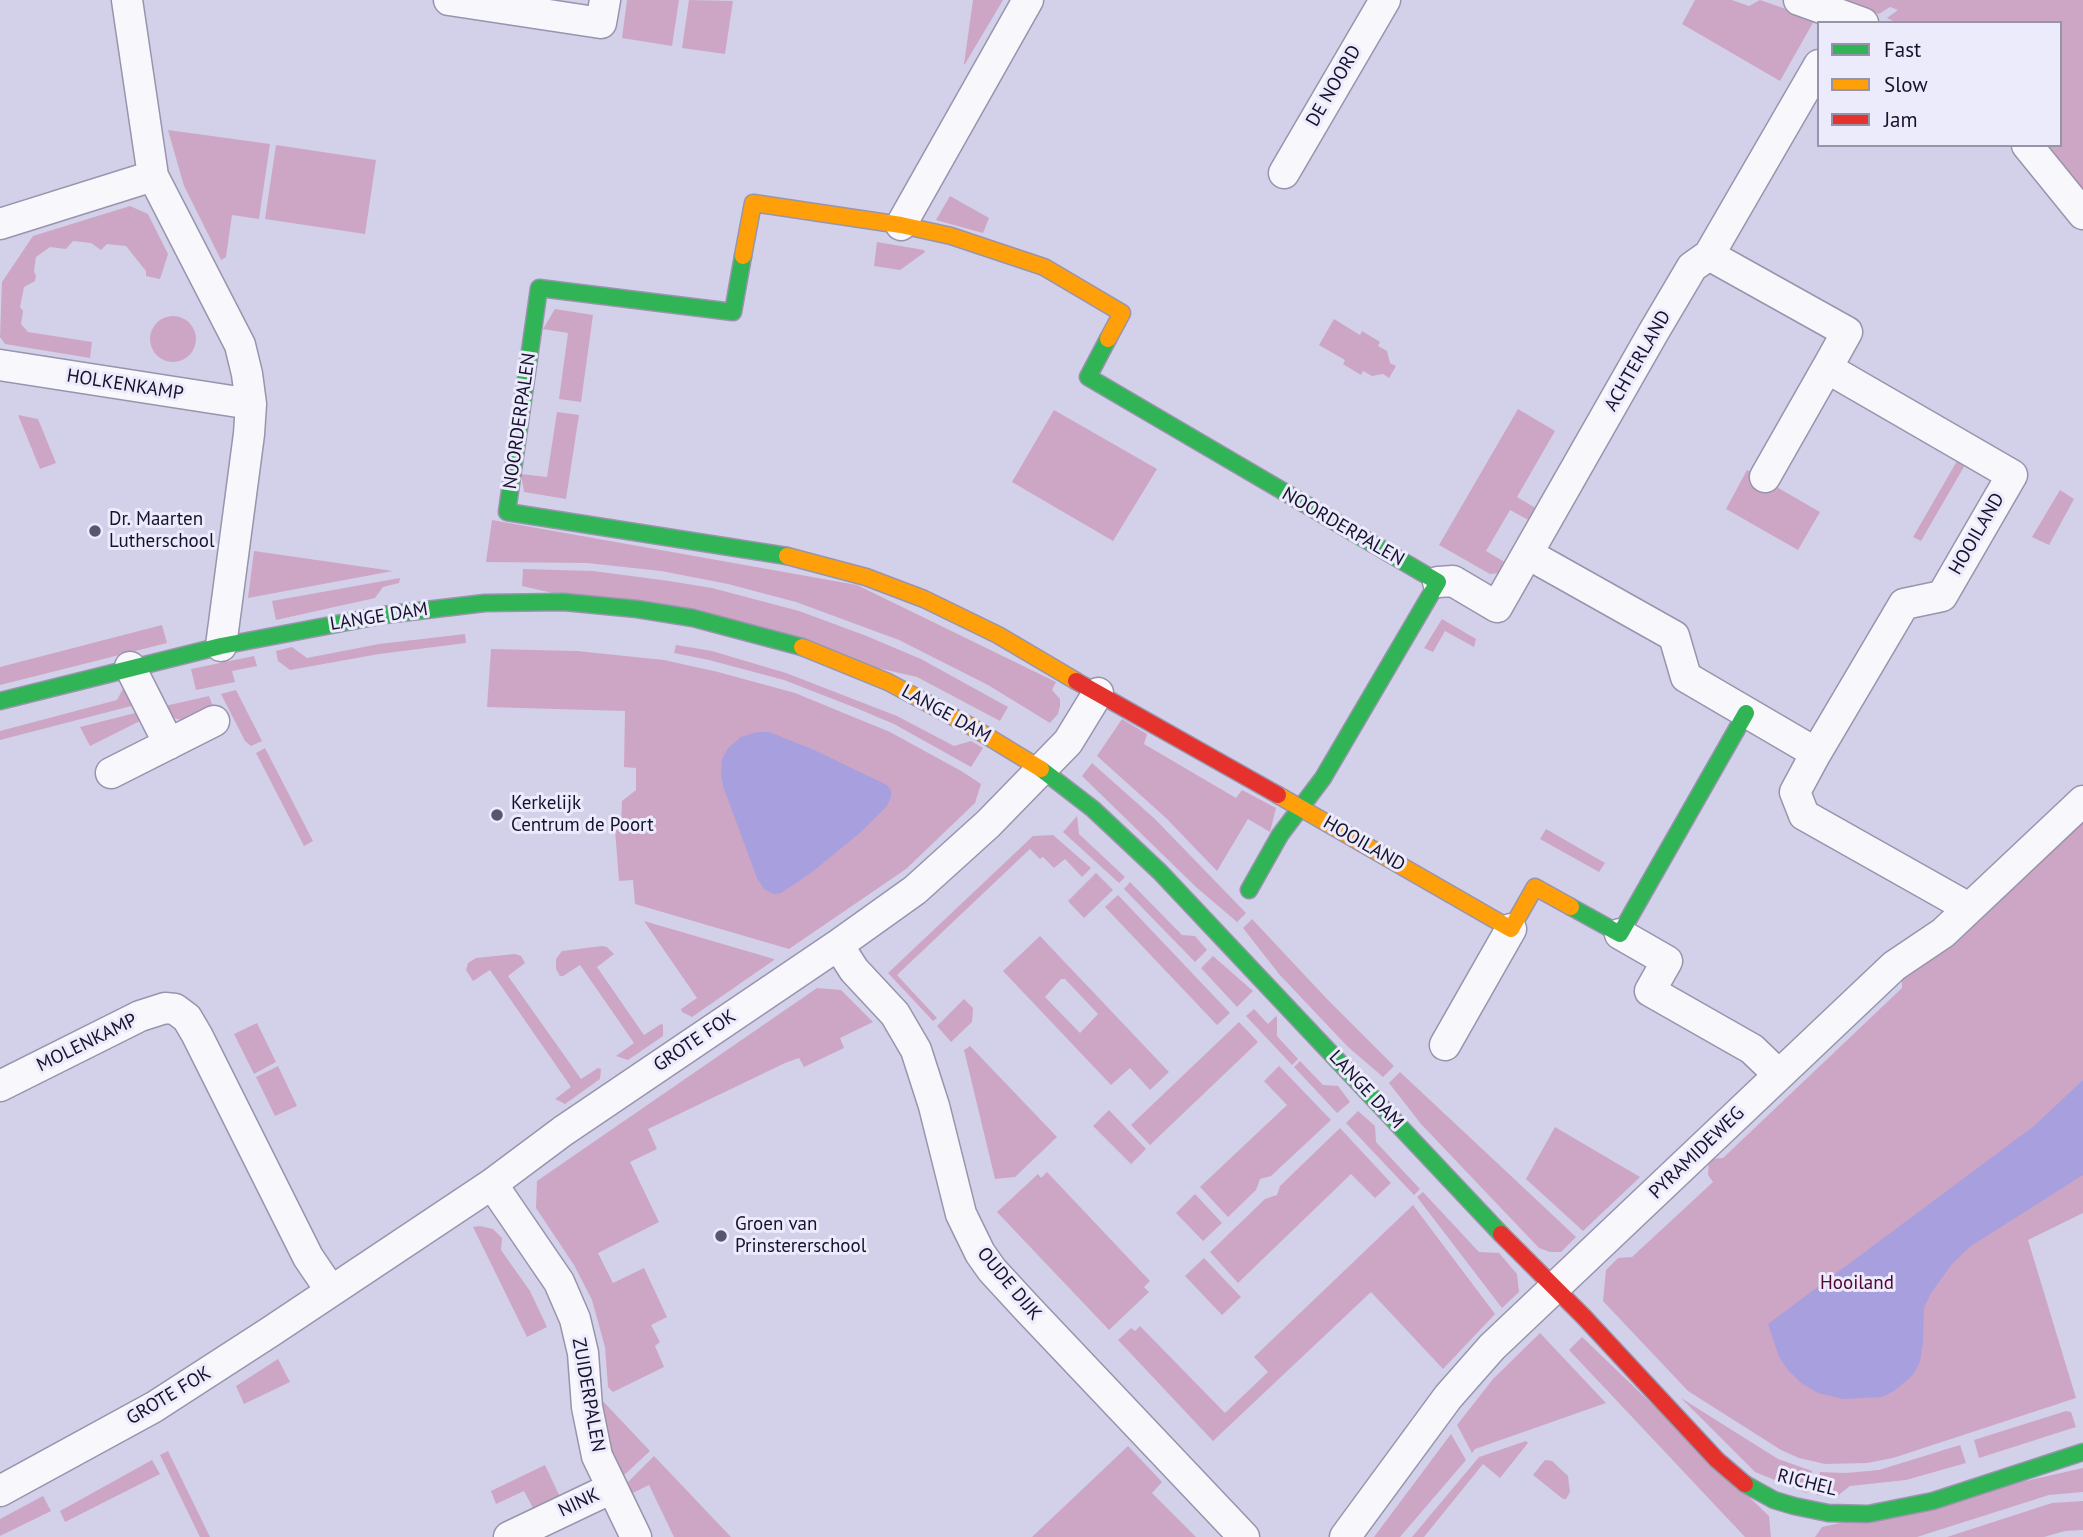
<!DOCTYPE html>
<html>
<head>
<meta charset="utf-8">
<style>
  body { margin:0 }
  #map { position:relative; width:2083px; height:1537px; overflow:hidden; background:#d3d0ea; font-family:"PT Sans",sans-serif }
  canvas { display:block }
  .legend { position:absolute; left:1817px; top:21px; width:245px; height:126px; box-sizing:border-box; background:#ecebfb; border:2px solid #9794a9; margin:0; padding:9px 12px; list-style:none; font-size:21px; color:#17112e }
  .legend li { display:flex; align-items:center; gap:14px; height:35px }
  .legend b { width:35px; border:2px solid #9794a9 }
</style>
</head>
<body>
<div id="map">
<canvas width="2083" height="1537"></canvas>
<ul class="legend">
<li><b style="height:9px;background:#30b455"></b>Fast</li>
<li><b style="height:9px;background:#ff9f0a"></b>Slow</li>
<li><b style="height:9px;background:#e5322d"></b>Jam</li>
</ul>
</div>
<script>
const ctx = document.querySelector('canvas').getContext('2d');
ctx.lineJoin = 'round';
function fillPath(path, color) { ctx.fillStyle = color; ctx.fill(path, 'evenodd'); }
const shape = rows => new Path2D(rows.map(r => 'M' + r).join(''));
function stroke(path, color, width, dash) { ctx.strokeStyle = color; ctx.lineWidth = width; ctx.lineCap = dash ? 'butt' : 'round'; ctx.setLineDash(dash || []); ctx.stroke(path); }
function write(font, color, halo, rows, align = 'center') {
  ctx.font = font + ' "PT Sans",sans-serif'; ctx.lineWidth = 6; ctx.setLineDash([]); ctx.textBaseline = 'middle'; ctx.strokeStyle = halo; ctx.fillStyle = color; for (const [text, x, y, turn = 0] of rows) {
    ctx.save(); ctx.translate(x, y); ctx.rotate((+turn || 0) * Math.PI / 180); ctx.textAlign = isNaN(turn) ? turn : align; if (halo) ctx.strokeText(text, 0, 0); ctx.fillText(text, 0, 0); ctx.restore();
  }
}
fillPath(shape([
  [627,0,679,0,672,46,622,38],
  [689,0,733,1,725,54,682,48],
  [973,0,1003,0,965,64,964,64],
  [1695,0,1732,0,1749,6,1760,0,1806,16,1814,21,1780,81,1682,24],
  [1841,0,2083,0,2083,189,2046,145,2060,145,2060,23,1897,23,1887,18,1898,10,1890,7,1879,14],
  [168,130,270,144,259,219,232,215,226,257,221,260,184,186],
  [276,145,376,160,365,234,265,219],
  [950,196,989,218,983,233,936,220],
  [130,206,148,214,168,254,160,279,146,276,146,271,126,246,107,244,101,250,91,243,73,241,66,249,50,247,36,257,34,271,36,276,35,281,24,287,20,307,23,311,21,324,28,332,92,342,90,358,5,344,0,337,2,282,33,236],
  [877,242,924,250,925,252,900,270,874,266],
  [555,309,593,315,581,402,559,399,568,333,543,329],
  '150 339a23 23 0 1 1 46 0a23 23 0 1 1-46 0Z',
  [1334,319,1360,335,1362,331,1380,342,1378,346,1387,351,1390,363,1396,366,1389,378,1383,374,1372,376,1363,371,1361,375,1343,364,1345,360,1319,345],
  [1518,409,1555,431,1517,497,1539,510,1532,522,1510,510,1486,551,1508,564,1501,573,1490,574,1439,545],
  [1054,410,1157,469,1113,541,1012,482],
  [557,412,579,415,566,499,524,492,521,474,547,477],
  [18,415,38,419,56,463,40,469],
  [1957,461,1965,465,1921,541,1913,537],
  [1747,470,1820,512,1798,550,1726,509],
  [2060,490,2074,499,2049,545,2032,537],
  [492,520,857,585,1056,682,1052,690,1060,699,1060,706,1058,714,1050,723,988,685,899,640,796,602,728,584,661,571,587,563,486,562],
  [254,551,393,571,248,598],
  [523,569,593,571,669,581,712,588,799,611,864,635,921,659,1008,707,1000,721,917,677,522,586],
  [400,578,399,583,383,587,375,598,276,620,272,601],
  [1442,619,1476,639,1474,647,1445,631,1433,652,1424,648],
  [162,625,167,643,0,685,0,667],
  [465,634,466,643,379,654,290,670,278,661,276,651,292,647,307,658,379,644],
  [676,645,712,651,786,673,897,716,954,746,971,741,983,748,971,767,894,724,856,708,784,680,709,660,674,653],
  [491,649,577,651,664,660,718,672,795,693,890,732,963,772,981,784,975,803,906,869,789,949,635,904,633,880,619,881,615,830,621,829,622,801,636,790,636,768,624,767,625,711,487,707],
  [254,656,257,666,232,671,235,682,196,690,191,669],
  [125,685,139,704,0,740,0,731,117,700],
  [236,690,262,741,251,746,245,741,221,694],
  [209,696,214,709,185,721,174,718,165,706],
  [143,711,154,737,149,739,140,721,90,746,80,727],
  [1122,719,1147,734,1144,744,1236,798,1242,790,1276,808,1270,832,1248,819,1217,871,1166,818,1097,756],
  [265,748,313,841,304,846,256,753],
  [1092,763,1155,819,1246,913,1237,922,1196,887,1082,776],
  [1077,816,1079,834,1125,877,1119,883,1063,832],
  [2083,821,2083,1213,2028,1240,2076,1398,1893,1458,1867,1463,1825,1464,1799,1458,1781,1450,1688,1391,1603,1301,1606,1270,1618,1258,1632,1257,1713,1182,1708,1175,1709,1159,1723,1158,1902,988,1902,976],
  [1546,829,1605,863,1599,872,1540,839],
  [1053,835,1091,868,1082,877,1065,859,1054,868,1043,857,1040,859,1030,849,897,975,937,1018,933,1021,888,973,1033,836],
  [1096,873,1113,890,1084,918,1068,901],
  [1130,882,1182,935,1195,936,1207,950,1195,962,1124,889],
  [1118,895,1230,1013,1217,1025,1105,907],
  [1252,919,1327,999,1394,1066,1383,1077,1347,1046,1279,974,1243,928],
  [644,921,774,959,774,960,692,1017,682,1012,681,1009,697,998],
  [1040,936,1169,1072,1150,1090,1130,1068,1111,1085,1003,971],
  [1061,979,1065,979,1098,1014,1080,1033,1045,997],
  [602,946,607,947,614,954,597,967,644,1035,661,1024,663,1025,663,1036,628,1060,616,1056,634,1043,580,965,563,976,560,976,556,969,556,959,562,951],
  [515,954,521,956,525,963,508,976,581,1079,598,1068,601,1069,600,1079,565,1104,555,1099,571,1087,490,970,473,981,466,970,468,963,476,958],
  [1213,956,1253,991,1237,1007,1201,968],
  [817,988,841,990,873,1022,840,1038,844,1048,804,1067,799,1058,785,1063,648,1129,657,1149,630,1162,659,1222,598,1253,613,1283,644,1268,667,1317,651,1325,660,1342,655,1346,664,1367,613,1392,608,1387,605,1347,592,1300,574,1265,536,1208,537,1181],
  [964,999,973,1008,972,1022,951,1042,937,1026],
  [1254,1009,1268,1024,1276,1016,1277,1018,1277,1036,1298,1059,1292,1065,1246,1016],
  [1239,1022,1258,1042,1150,1145,1131,1125],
  [257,1023,276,1062,254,1074,234,1034],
  [970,1046,1057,1137,1015,1177,995,1179,964,1050],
  [1300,1061,1323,1085,1338,1086,1350,1102,1337,1113,1294,1067],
  [278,1066,297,1106,275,1116,256,1077],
  [1279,1066,1331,1120,1271,1176,1260,1179,1256,1190,1228,1217,1200,1187,1287,1105,1264,1081],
  [1400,1072,1526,1190,1576,1237,1561,1252,1550,1252,1539,1248,1421,1124,1389,1083],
  [1109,1110,1146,1149,1131,1164,1093,1126],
  [1358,1111,1375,1126,1376,1142,1420,1189,1414,1195,1346,1123],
  [1555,1127,1640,1177,1583,1231,1526,1179],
  [1340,1128,1391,1183,1375,1198,1351,1174,1238,1283,1210,1252,1265,1199,1277,1195,1280,1186],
  [1047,1172,1150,1281,1144,1287,1149,1292,1109,1330,997,1212,1038,1174,1041,1178],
  [1423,1192,1479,1252,1499,1253,1517,1274,1519,1292,1502,1308,1417,1197],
  [1195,1194,1222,1223,1203,1241,1176,1213],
  [1413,1205,1495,1314,1443,1369,1371,1292,1213,1441,1118,1340,1131,1328,1135,1331,1140,1326,1225,1413,1268,1372,1254,1357],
  [480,1226,493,1229,502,1238,501,1250,530,1291,547,1327,527,1337,473,1227],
  [1204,1258,1241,1297,1222,1315,1185,1276],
  [1540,1333,1606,1403,1475,1449,1472,1453,1457,1425,1493,1379],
  [1582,1337,1769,1516,1771,1537,1745,1537,1569,1350],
  [278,1359,290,1382,244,1404,236,1386],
  [599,1397,650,1451,622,1477,607,1445],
  [1681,1398,1778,1459,1812,1471,1807,1493,1755,1472],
  [2066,1411,2071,1412,2076,1427,1979,1458,1974,1440],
  [1451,1434,1466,1460,1400,1537,1374,1537],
  [1526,1441,1528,1443,1500,1478,1483,1464,1424,1537,1412,1537,1479,1457],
  [1960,1445,1966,1463,1906,1480,1850,1486,1836,1497,1816,1495,1820,1472,1846,1473,1879,1470],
  [1128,1446,1162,1482,1152,1493,1196,1537,1032,1537],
  [168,1451,210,1537,200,1537,160,1455],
  [654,1456,731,1537,674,1537,649,1485,631,1494,626,1484],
  [152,1460,160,1474,65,1522,60,1511],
  [1545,1460,1552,1461,1568,1476,1570,1492,1566,1499,1563,1499,1533,1475],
  [545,1465,560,1497,534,1510,524,1491,496,1504,491,1491],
  [2083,1468,2083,1492,2049,1495,1917,1537,1815,1537,1822,1527],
  [43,1496,51,1511,0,1536,0,1519],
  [2083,1501,2083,1530,2065,1531,2044,1537,1947,1537,2052,1503]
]), '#cea6c5');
fillPath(shape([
  [757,732,769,732,812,749,887,785,891,791,891,797,887,806,861,832,811,873,781,893,774,894,764,889,757,878,724,789,721,776,722,759,728,748,741,737],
  [2083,1080,2083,1175,1971,1246,1952,1264,1931,1293,1924,1308,1923,1343,1920,1362,1913,1375,1894,1391,1882,1397,1843,1399,1818,1393,1801,1383,1788,1370,1779,1357,1768,1324,2034,1126]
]), '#a89fde');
const street = shape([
  [127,0,153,176,240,345,247,374,251,404,249,434,221,646],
  [449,0,601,23,605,0],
  [1799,0,1863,23],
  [2027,145,2083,214],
  [1284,173,1385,0],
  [0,224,153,176],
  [901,225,1028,0],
  [0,365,251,404],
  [1765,477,1827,368],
  [1528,554,1674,636,1686,677,1816,753,1904,604,1942,596,2012,475,1827,368,1847,332,1709,255],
  [1438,582,1453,581,1497,607,1653,333,1692,267,1709,255,1819,65],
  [130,667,169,744],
  [1816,753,1795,792,1804,815,1969,908],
  [111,773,214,721],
  [1620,934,1667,961,1650,991,1752,1049,1779,1075],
  [838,945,854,970,895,1014,916,1050,934,1106,961,1214,980,1253,992,1270,1027,1308,1244,1537],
  [1445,1045,1511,929],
  [0,1086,140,1016,165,1008,175,1009,187,1018,197,1035,308,1257,331,1291],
  [492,1184,559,1282,575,1319,583,1353,587,1407,597,1456,636,1537],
  [0,1491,154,1407,270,1332,492,1184,563,1131,838,945,915,890,988,824,1068,742,1098,693],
  [509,1537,612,1488],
  [1345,1537,1448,1397,1492,1347,1894,966,1943,933,2083,801]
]);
const fast = shape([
  [743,256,733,312,539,288,507,512,787,556],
  [1108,339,1088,377,1438,582,1323,778,1280,835,1249,890],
  [0,701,221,646,384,615,485,603,564,602,637,609,693,618,802,647],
  [1041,769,1093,809,1160,872,1501,1234],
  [1571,907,1620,934,1746,713],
  [1745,1484,1774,1500,1794,1506,1828,1513,1868,1514,1933,1501,2083,1452]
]);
const slow = shape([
  [743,256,753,203,901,225,951,236,1044,267,1122,313,1108,339],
  [787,556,866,577,924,599,998,635,1076,681],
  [802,647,888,682,972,727,1041,769],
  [1278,795,1511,929,1535,887,1571,907]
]);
const jam = shape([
  [1076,681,1278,795],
  [1501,1234,1584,1317,1717,1460,1745,1484]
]);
stroke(street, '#9894ad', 33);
stroke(fast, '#9894ad', 19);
stroke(slow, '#9894ad', 19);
stroke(jam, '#9894ad', 19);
stroke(street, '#f8f8fc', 30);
stroke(fast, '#30b455', 16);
stroke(slow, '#ff9f0a', 16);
stroke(jam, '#e5322d', 16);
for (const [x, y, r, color] of [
  [95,531,7,"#595470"],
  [497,815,7,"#595470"],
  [721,1236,7,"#595470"]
]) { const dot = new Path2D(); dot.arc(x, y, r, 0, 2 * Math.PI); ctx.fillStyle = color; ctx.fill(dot); stroke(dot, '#ecebfb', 2.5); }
write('19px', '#17112e', '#ecebfb', [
  ["DE NOORD",1334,86,-60],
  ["ACHTERLAND",1638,361,-60],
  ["HOLKENKAMP",125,385,9],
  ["NOORDERPALEN",520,421,-82],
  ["NOORDERPALEN",1343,527,30],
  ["HOOILAND",1977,534,-60],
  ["LANGE DAM",379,617,-9],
  ["LANGE DAM",946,714,29],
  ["HOOILAND",1364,844,30],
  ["GROTE FOK",695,1041,-34],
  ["MOLENKAMP",87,1043,-26],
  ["LANGE DAM",1366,1090,47],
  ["PYRAMIDEWEG",1697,1153,-44],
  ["OUDE DIJK",1009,1284,50],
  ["ZUIDERPALEN",588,1395,80],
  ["GROTE FOK",169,1396,-31],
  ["RICHEL",1807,1483,14],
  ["NINK",579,1503,-25]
]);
write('19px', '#17112e', '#ecebfb', [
  ["Dr. Maarten",109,520],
  ["Lutherschool",109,542],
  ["Kerkelijk",511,804],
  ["Centrum de Poort",511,826],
  ["Groen van",735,1225],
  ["Prinstererschool",735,1247]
], 'left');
write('19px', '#510333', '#ecebfb', [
  ["Hooiland",1857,1284]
]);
</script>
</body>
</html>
